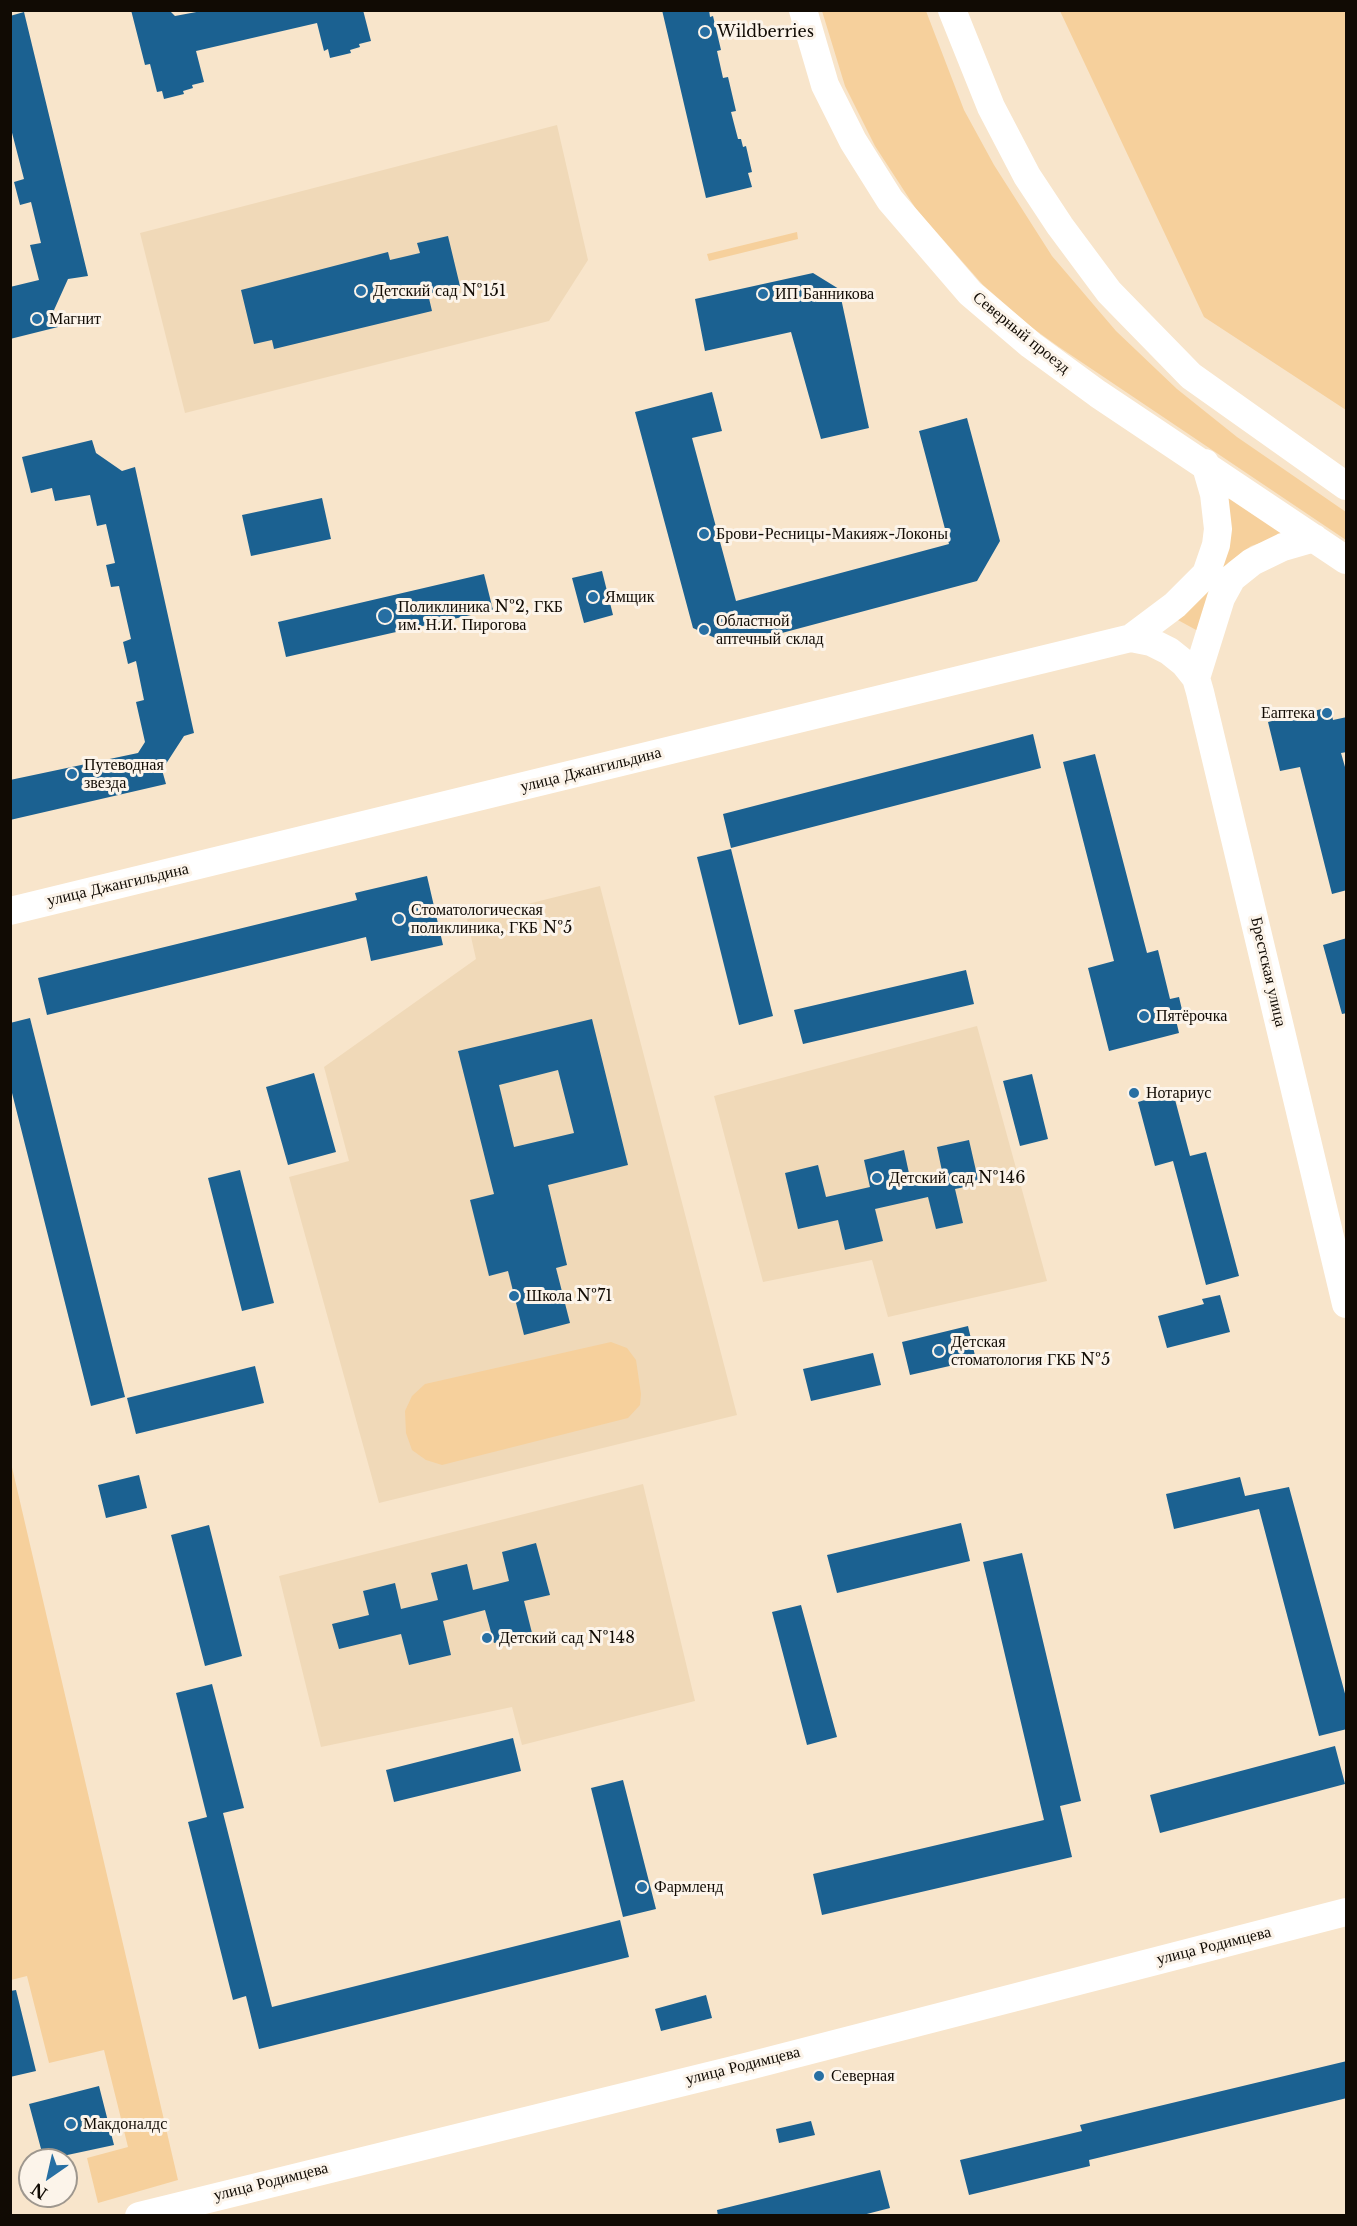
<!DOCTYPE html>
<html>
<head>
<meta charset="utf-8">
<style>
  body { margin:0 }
  #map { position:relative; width:1357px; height:2226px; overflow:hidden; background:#f8e5cb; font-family:"Libre Baskerville",serif }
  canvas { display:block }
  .frame { position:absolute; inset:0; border:12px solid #110b04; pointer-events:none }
  .north { position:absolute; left:18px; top:2148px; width:60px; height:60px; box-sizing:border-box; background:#fcf4ea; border:2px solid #9e978e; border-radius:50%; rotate:214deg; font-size:16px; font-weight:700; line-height:24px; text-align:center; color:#110b04 }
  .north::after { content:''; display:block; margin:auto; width:21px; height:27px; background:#276fa3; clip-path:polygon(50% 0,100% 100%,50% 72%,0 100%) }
</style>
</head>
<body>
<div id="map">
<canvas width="1357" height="2226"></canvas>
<div class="frame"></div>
<div class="north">N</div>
</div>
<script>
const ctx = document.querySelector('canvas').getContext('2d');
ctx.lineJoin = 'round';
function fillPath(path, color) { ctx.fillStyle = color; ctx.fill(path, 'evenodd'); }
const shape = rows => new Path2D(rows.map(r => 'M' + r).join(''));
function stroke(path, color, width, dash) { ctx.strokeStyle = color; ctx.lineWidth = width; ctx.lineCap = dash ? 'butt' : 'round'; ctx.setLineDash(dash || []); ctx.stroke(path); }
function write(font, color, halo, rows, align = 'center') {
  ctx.font = font + ' "Libre Baskerville",serif'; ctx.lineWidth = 6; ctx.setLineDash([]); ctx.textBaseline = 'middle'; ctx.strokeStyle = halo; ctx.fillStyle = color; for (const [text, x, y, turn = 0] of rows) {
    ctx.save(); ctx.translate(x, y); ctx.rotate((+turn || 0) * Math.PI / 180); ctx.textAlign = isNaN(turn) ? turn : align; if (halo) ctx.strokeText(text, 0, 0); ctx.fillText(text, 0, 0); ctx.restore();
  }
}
fillPath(shape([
  [557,125,588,260,549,321,185,413,140,233],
  [600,886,737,1415,379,1503,289,1177,349,1161,324,1067,476,959,467,919],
  [977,1026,1047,1281,888,1317,872,1260,763,1282,714,1096],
  [643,1484,695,1701,522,1745,512,1707,321,1747,279,1576]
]), '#f0d9b8');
fillPath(shape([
  [822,11,926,11,964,110,994,165,1052,256,1116,331,1177,389,1237,437,1346,512,1346,540,1059,347,1031,327,983,285,916,209,875,146,845,86],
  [1060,11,1346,11,1346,410,1204,317],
  [797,232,798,239,709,261,707,254],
  [1226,495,1285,535,1251,546,1228,563,1198,631,1176,619],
  [611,1342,627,1348,636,1360,641,1394,640,1405,628,1418,442,1465,426,1460,412,1450,406,1433,405,1411,412,1396,425,1384],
  [11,1463,178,2180,98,2203,87,2158,128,2147,104,2050,49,2063,27,1976,11,1980]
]), '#f6d09c');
fillPath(shape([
  [131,10,169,10,175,16,207,10,363,10,371,41,359,44,360,47,350,50,351,53,330,58,328,49,324,51,317,23,196,51,204,82,192,85,193,88,183,91,184,94,164,99,162,91,157,92,150,64,145,65],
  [662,10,709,10,710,17,713,16,721,50,717,51,723,78,728,77,736,111,731,112,738,139,741,139,743,147,746,146,752,172,748,173,752,187,706,198],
  [24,12,88,276,68,279,54,310,58,327,10,339,10,287,39,280,30,245,41,243,31,202,20,205,14,182,24,179,10,125,10,16],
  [448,236,460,286,428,294,432,311,274,349,272,340,254,344,241,290,388,252,390,260,420,253,417,243],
  [813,273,839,289,869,428,821,439,791,332,705,351,695,299],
  [712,392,722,431,692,438,736,601,949,544,919,431,967,418,1000,541,977,581,733,646,693,628,635,412],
  [92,440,96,453,122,471,135,467,194,733,184,736,162,770,166,784,10,820,10,780,138,753,145,742,136,702,144,700,136,661,128,664,123,642,131,639,119,586,111,587,106,565,115,563,106,524,97,526,90,495,55,501,52,488,31,493,22,457],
  [322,498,331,539,251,556,242,515],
  [602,571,613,615,584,623,572,578],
  [484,574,493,610,286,657,278,622],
  [1330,707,1333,720,1347,717,1347,752,1341,753,1347,774,1347,890,1332,894,1300,767,1280,771,1268,722],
  [1033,734,1041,768,731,848,723,814],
  [1095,754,1147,953,1158,950,1170,999,1179,997,1183,1014,1175,1016,1179,1033,1109,1051,1088,968,1114,961,1063,762],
  [731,849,773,1016,739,1025,697,857],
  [427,876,443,945,371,961,366,937,47,1015,38,978,357,900,355,893],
  [1347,938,1347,1013,1342,1014,1323,945],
  [966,970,974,1004,803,1044,794,1010],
  [30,1018,125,1397,91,1406,10,1085,10,1023],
  [592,1019,628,1165,548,1185,567,1265,556,1268,570,1323,524,1335,508,1271,489,1276,470,1200,494,1194,458,1051],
  [558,1070,574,1133,514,1147,499,1085],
  [314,1073,336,1152,288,1165,266,1087],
  [1032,1074,1048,1139,1020,1146,1003,1081],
  [1173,1092,1190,1156,1206,1152,1239,1276,1206,1285,1173,1161,1155,1166,1138,1102],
  [969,1140,979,1184,955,1189,963,1223,936,1229,928,1197,875,1209,883,1241,845,1250,838,1220,798,1229,785,1173,818,1165,826,1197,870,1187,864,1160,904,1150,910,1178,942,1171,937,1147],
  [240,1170,274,1303,242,1311,208,1178],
  [1220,1295,1230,1332,1167,1348,1158,1316,1204,1304,1202,1299],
  [968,1326,976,1360,910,1375,902,1342],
  [873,1353,881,1385,811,1401,803,1369],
  [255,1366,264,1403,136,1434,127,1398],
  [139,1475,147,1508,106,1518,98,1485],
  [1240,1477,1245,1496,1289,1487,1347,1701,1347,1729,1319,1736,1259,1509,1174,1529,1166,1494],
  [961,1523,970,1561,837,1593,827,1555],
  [209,1525,242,1656,205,1666,171,1535],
  [536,1543,550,1595,524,1601,532,1633,494,1643,485,1610,443,1621,451,1655,409,1665,401,1634,339,1649,332,1624,369,1615,363,1591,395,1583,401,1609,438,1600,431,1573,467,1564,473,1590,509,1581,502,1552],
  [1022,1553,1081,1801,1060,1806,1072,1857,822,1915,813,1874,1044,1820,983,1562],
  [801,1605,837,1737,807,1745,772,1612],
  [212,1684,244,1808,223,1813,272,2007,620,1920,629,1957,259,2049,246,1996,233,2000,188,1822,207,1817,176,1693],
  [513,1738,521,1771,394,1802,386,1770],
  [1335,1746,1345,1784,1160,1833,1150,1795],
  [623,1780,656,1909,623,1917,591,1788],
  [16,1990,36,2071,10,2077,10,1991],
  [706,1995,712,2018,661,2031,655,2009],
  [1347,2061,1347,2098,1089,2160,1090,2166,969,2195,960,2160,1082,2131,1080,2125],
  [99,2086,114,2145,44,2160,29,2104],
  [811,2121,815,2135,779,2143,776,2129],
  [880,2170,890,2208,859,2216,718,2216,717,2210]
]), '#1b6191');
stroke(shape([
  [803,10,825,85,853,141,890,200,970,293,1031,345,1098,394,1346,560],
  [952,10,991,107,1027,176,1060,226,1109,292,1191,376,1346,486],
  [1131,638,1175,605,1206,574,1216,545,1218,529,1214,494,1205,463],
  [1196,678,1221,598,1232,578,1252,562,1283,547,1314,538],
  [10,911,1131,638,1151,642,1169,651,1184,663,1196,678,1200,692,1346,1304],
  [139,2216,749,2066,1346,1912]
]), '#fff', 28);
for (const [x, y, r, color] of [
  [705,32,6,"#276fa3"],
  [361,291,6,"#276fa3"],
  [763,294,6,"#276fa3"],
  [37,319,6,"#276fa3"],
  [704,534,6,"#276fa3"],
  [593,597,6,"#276fa3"],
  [385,616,8,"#276fa3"],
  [704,630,6,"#276fa3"],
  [1327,713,6,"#276fa3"],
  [72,774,6,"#276fa3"],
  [399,919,6,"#276fa3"],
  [1144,1016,6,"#276fa3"],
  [1134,1093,6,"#276fa3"],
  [877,1178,6,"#276fa3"],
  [514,1296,6,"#276fa3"],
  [939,1351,6,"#276fa3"],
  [487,1638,6,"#276fa3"],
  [642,1887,6,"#276fa3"],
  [819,2076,6,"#276fa3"],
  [71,2124,6,"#276fa3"]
]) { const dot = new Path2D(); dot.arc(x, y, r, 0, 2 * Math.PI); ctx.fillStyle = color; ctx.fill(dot); stroke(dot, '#fcf4ea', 2); }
write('16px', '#110b04', '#fcf4ea', [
  ["Wildberries",717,32],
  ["Детский сад №151",373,291],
  ["ИП Банникова",775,294],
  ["Магнит",49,319],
  ["Брови-Ресницы-Макияж-Локоны",716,534],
  ["Ямщик",605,597],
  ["Поликлиника №2, ГКБ",398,607],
  ["им. Н.И. Пирогова",398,625],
  ["Областной",716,621],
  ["аптечный склад",716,639],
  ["Еаптека",1315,713,"right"],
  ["Путеводная",84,765],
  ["звезда",84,783],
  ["Стоматологическая",411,910],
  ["поликлиника, ГКБ №5",411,928],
  ["Пятёрочка",1156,1016],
  ["Нотариус",1146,1093],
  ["Детский сад №146",889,1178],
  ["Школа №71",526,1296],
  ["Детская",951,1342],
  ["стоматология ГКБ №5",951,1360],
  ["Детский сад №148",499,1638],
  ["Фармленд",654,1887],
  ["Северная",831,2076],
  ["Макдоналдс",83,2124]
], 'left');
write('16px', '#110b04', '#fcf4ea', [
  ["Северный проезд",1021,333,39],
  ["улица Джангильдина",591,770,-14],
  ["улица Джангильдина",118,885,-13],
  ["Брестская улица",1268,972,77],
  ["улица Родимцева",1214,1946,-14],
  ["улица Родимцева",743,2066,-14],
  ["улица Родимцева",271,2182,-14]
]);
</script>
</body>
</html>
